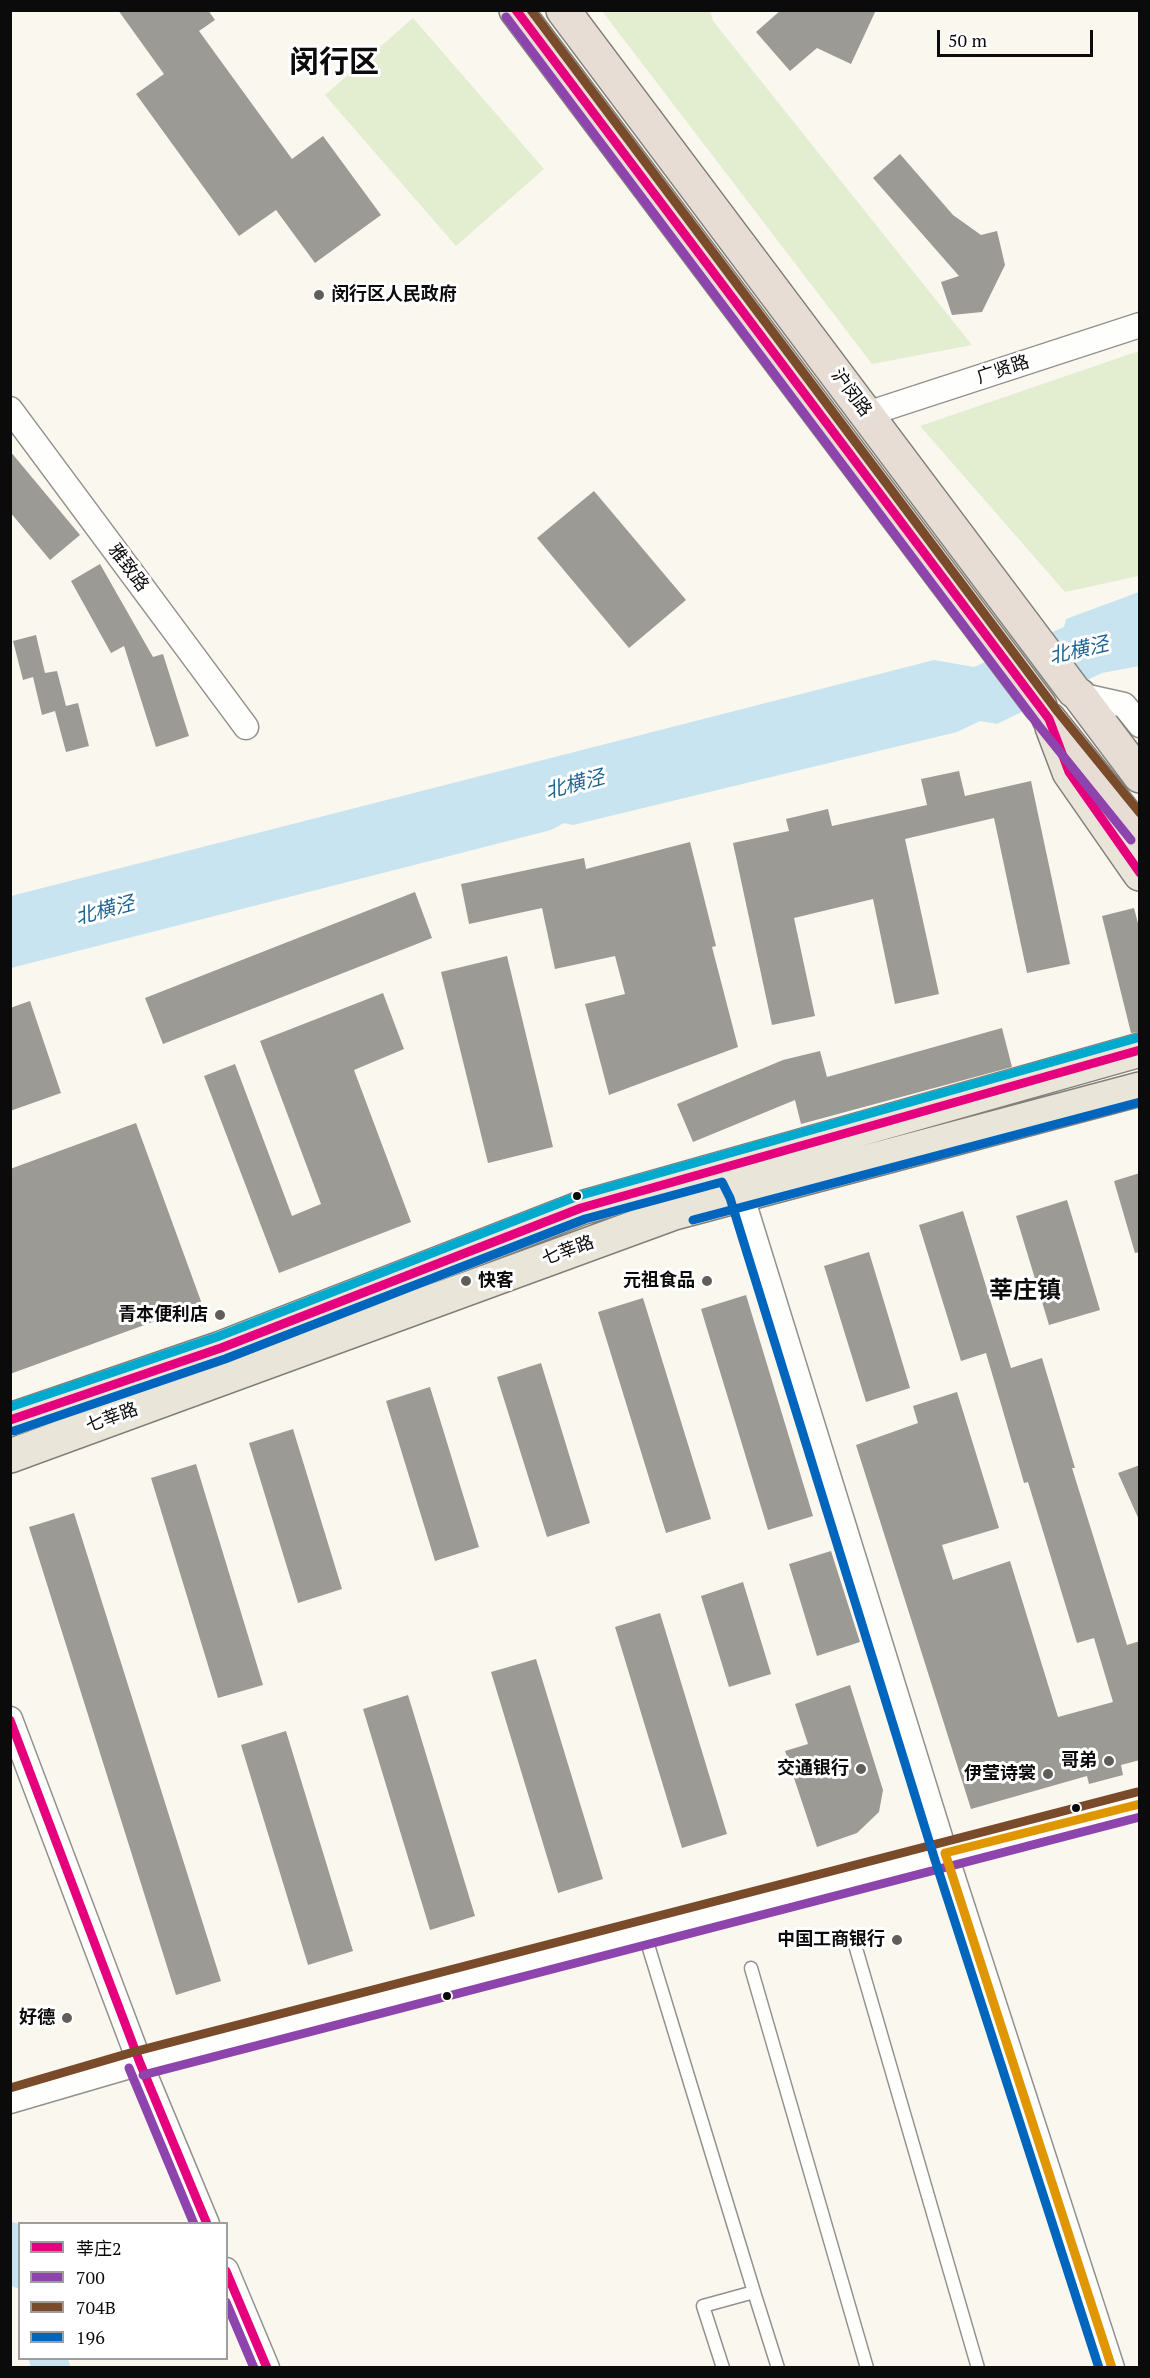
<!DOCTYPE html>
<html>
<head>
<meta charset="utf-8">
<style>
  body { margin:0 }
  #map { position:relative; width:1150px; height:2378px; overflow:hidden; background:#faf7ee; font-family:"PT Serif","Noto Sans SC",serif }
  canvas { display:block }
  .frame { position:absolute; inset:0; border:12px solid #0b0b0b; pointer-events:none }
  .legend { position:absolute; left:18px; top:2222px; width:210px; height:138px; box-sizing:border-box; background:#fff; border:2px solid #9d9d9d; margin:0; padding:8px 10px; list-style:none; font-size:18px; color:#0b0b0b }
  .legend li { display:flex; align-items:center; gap:12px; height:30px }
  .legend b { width:30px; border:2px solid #9d9d9d }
  .scale { position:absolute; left:937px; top:30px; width:156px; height:27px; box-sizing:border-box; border:3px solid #0b0b0b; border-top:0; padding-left:8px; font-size:18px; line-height:21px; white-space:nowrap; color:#0b0b0b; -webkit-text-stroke:4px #fff; paint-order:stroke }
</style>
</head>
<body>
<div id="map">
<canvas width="1150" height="2378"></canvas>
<div class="frame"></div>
<ul class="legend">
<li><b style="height:8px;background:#e5007d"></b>莘庄2</li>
<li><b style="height:8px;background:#8e44ad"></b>700</li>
<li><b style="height:8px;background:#7a4b2a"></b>704B</li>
<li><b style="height:8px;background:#0065bd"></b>196</li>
</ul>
<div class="scale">50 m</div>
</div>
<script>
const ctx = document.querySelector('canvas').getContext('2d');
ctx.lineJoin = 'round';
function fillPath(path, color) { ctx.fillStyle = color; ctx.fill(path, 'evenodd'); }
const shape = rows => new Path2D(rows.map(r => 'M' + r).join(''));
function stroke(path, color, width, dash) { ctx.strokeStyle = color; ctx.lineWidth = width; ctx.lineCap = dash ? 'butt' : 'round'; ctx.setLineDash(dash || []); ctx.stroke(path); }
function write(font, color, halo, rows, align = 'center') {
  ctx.font = font + ' "PT Serif","Noto Sans SC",serif'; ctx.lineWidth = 6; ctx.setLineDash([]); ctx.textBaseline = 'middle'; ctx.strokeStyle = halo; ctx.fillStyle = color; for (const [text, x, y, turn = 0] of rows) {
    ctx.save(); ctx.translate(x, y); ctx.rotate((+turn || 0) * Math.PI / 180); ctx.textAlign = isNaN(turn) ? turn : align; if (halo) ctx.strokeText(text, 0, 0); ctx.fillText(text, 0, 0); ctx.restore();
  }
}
fillPath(shape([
  [602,11,710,11,713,21,972,345,872,364],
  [413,18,544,169,456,246,325,95],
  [1139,351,1139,576,1065,592,920,426]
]), '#e3edd0');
fillPath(shape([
  [1139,592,1139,666,1102,673,997,724,980,721,957,732,573,825,564,823,551,830,11,968,11,896,934,660,974,667,1064,627,1066,619]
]), '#c8e4f0');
stroke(shape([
  [10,2241,20,2269],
  [48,2358,51,2368]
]), '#c8e4f0', 38);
fillPath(shape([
  [118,10,208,10,215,20,199,31,292,159,323,136,381,215,315,263,276,210,239,236,136,94,164,74],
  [781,10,876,10,851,64,817,48,790,71,756,32],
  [900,154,953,215,981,235,997,231,1005,265,982,312,952,315,941,282,959,276,873,178],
  [10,451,80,535,50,560,10,512],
  [594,491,686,600,629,648,537,538],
  [100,564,153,657,163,654,189,736,156,747,124,646,111,653,71,581],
  [36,635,45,673,57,671,66,706,78,703,89,746,66,752,55,711,42,715,33,677,23,680,13,641],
  [959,771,965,796,1031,781,1070,964,1027,973,994,818,905,839,939,994,895,1004,873,899,794,918,815,1016,772,1025,733,843,789,831,786,819,828,809,832,826,927,805,921,779],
  [690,842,716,946,712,947,738,1047,609,1095,585,1004,625,994,615,956,555,969,542,908,469,924,461,884,584,858,586,869],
  [415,892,432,938,163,1044,145,998],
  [1134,908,1140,931,1140,1032,1131,1033,1102,916],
  [507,956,553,1147,488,1163,441,972],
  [383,993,404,1049,354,1070,411,1222,279,1273,204,1076,235,1064,292,1216,321,1204,260,1041],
  [30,1001,61,1093,10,1111,10,1008],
  [1002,1028,1012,1067,801,1124,795,1100,693,1142,677,1104,783,1060,820,1051,827,1077],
  [136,1123,202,1304,10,1374,10,1169],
  [1140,1173,1140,1252,1135,1253,1114,1181],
  [1067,1200,1100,1310,1049,1325,1016,1216],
  [963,1211,1011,1368,1042,1358,1075,1468,1072,1468,1127,1645,1140,1641,1140,1760,1121,1765,1123,1775,1089,1784,1087,1776,971,1809,856,1445,918,1423,913,1406,957,1392,999,1528,942,1545,953,1580,1010,1561,1058,1717,1113,1702,1094,1638,1077,1643,1028,1482,1024,1483,986,1353,961,1361,919,1225],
  [869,1252,910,1388,866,1402,824,1266],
  [746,1295,813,1516,768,1530,701,1309],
  [643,1298,711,1519,666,1533,598,1312],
  [541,1363,590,1523,547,1537,497,1377],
  [430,1387,479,1547,435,1561,386,1401],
  [293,1429,342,1589,298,1603,249,1443],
  [196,1464,263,1685,218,1698,151,1478],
  [1140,1465,1140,1522,1118,1473],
  [74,1513,221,1981,176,1995,29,1527],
  [831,1551,860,1642,817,1656,789,1564],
  [743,1582,771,1674,729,1687,701,1596],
  [660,1613,727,1834,682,1848,615,1627],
  [536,1659,603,1879,558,1893,491,1672],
  [850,1685,883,1790,879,1812,857,1833,817,1847,785,1751,808,1744,795,1704],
  [408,1695,475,1916,430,1930,363,1709],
  [286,1731,353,1951,308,1965,241,1745]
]), '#9c9a94');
const lane = shape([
  [644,1932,754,2292,703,2306,723,2368],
  [853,1938,978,2368],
  [751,1968,867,2368],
  [754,2292,778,2368]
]);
const street = shape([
  [10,409,246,727],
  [867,414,1140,325],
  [1079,695,1124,705,1140,725],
  [735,1180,741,1194,945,1853,1112,2368],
  [10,1719,140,2063,207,2224],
  [10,2101,140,2063,1140,1804],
  [226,2270,267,2368]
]);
const primary = shape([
  [1052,727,1069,772,1140,874],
  [10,1420,221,1348,581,1208,1140,1050],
  [10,1456,674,1213,1140,1089]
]);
const highway = shape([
  [516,10,1040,706],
  [563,10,1074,691],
  [1079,695,1140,776],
  [1049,719,1140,833]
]);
stroke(lane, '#93918d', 15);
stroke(street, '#93918d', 27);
stroke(primary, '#807f7a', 36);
stroke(highway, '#807f7a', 36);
stroke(lane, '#fefefc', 12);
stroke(street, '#fefefc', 24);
stroke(primary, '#eae5d9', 33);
stroke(highway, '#e7ddd4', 33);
stroke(shape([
  [516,10,1049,719,1069,772,1140,873],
  [10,1420,221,1348,581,1208,1140,1050],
  [10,1720,140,2063,207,2224],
  [226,2271,267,2368]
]), '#e5007d', 9);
stroke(shape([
  [506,17,1039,726,1131,840],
  [129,2068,194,2224],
  [143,2075,1140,1817],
  [226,2302,254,2368]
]), '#8e44ad', 9);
stroke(shape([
  [531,10,1058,712,1140,813],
  [10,2088,137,2051,1137,1792]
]), '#7a4b2a', 9);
stroke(shape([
  [693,1220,1140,1102],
  [14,1431,225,1359,585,1219,722,1182,730,1198,934,1857,1099,2368]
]), '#0065bd', 9);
stroke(shape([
  [10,1407,217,1337,578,1196,1137,1038]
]), '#00a9ce', 9);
stroke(shape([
  [1112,2368,945,1853,1140,1804]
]), '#df9601', 9);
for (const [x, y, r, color] of [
  [319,295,6,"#5f5e5a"],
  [577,1196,5,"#0b0b0b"],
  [466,1281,6,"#5f5e5a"],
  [707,1281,6,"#5f5e5a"],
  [220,1315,6,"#5f5e5a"],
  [1109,1761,6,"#5f5e5a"],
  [861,1769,6,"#5f5e5a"],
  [1048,1774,6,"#5f5e5a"],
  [1076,1808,5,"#0b0b0b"],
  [897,1940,6,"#5f5e5a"],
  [447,1996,5,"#0b0b0b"],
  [67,2018,6,"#5f5e5a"]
]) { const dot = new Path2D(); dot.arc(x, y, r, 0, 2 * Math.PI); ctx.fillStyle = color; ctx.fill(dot); stroke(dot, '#fff', 2); }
write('bold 18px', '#0b0b0b', '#fff', [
  ["闵行区人民政府",331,295,"left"],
  ["快客",478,1281,"left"],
  ["元祖食品",695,1281],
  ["青本便利店",208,1315],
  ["哥弟",1097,1761],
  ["交通银行",849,1769],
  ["伊莹诗裳",1036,1774],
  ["中国工商银行",885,1940],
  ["好德",55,2018]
], 'right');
write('18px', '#0b0b0b', '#fff', [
  ["广贤路",1003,370,-18],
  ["沪闵路",851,393,53],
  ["雅致路",128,568,53],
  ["七莘路",568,1251,-20],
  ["七莘路",112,1418,-20]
]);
write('italic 20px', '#1e6492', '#fff', [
  ["北横泾",1079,651,-13],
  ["北横泾",575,785,-15],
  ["北横泾",105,911,-15]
]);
write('bold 24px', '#0b0b0b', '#fff', [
  ["莘庄镇",1025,1291]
]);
write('bold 30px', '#0b0b0b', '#fff', [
  ["闵行区",334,63]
]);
</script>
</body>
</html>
